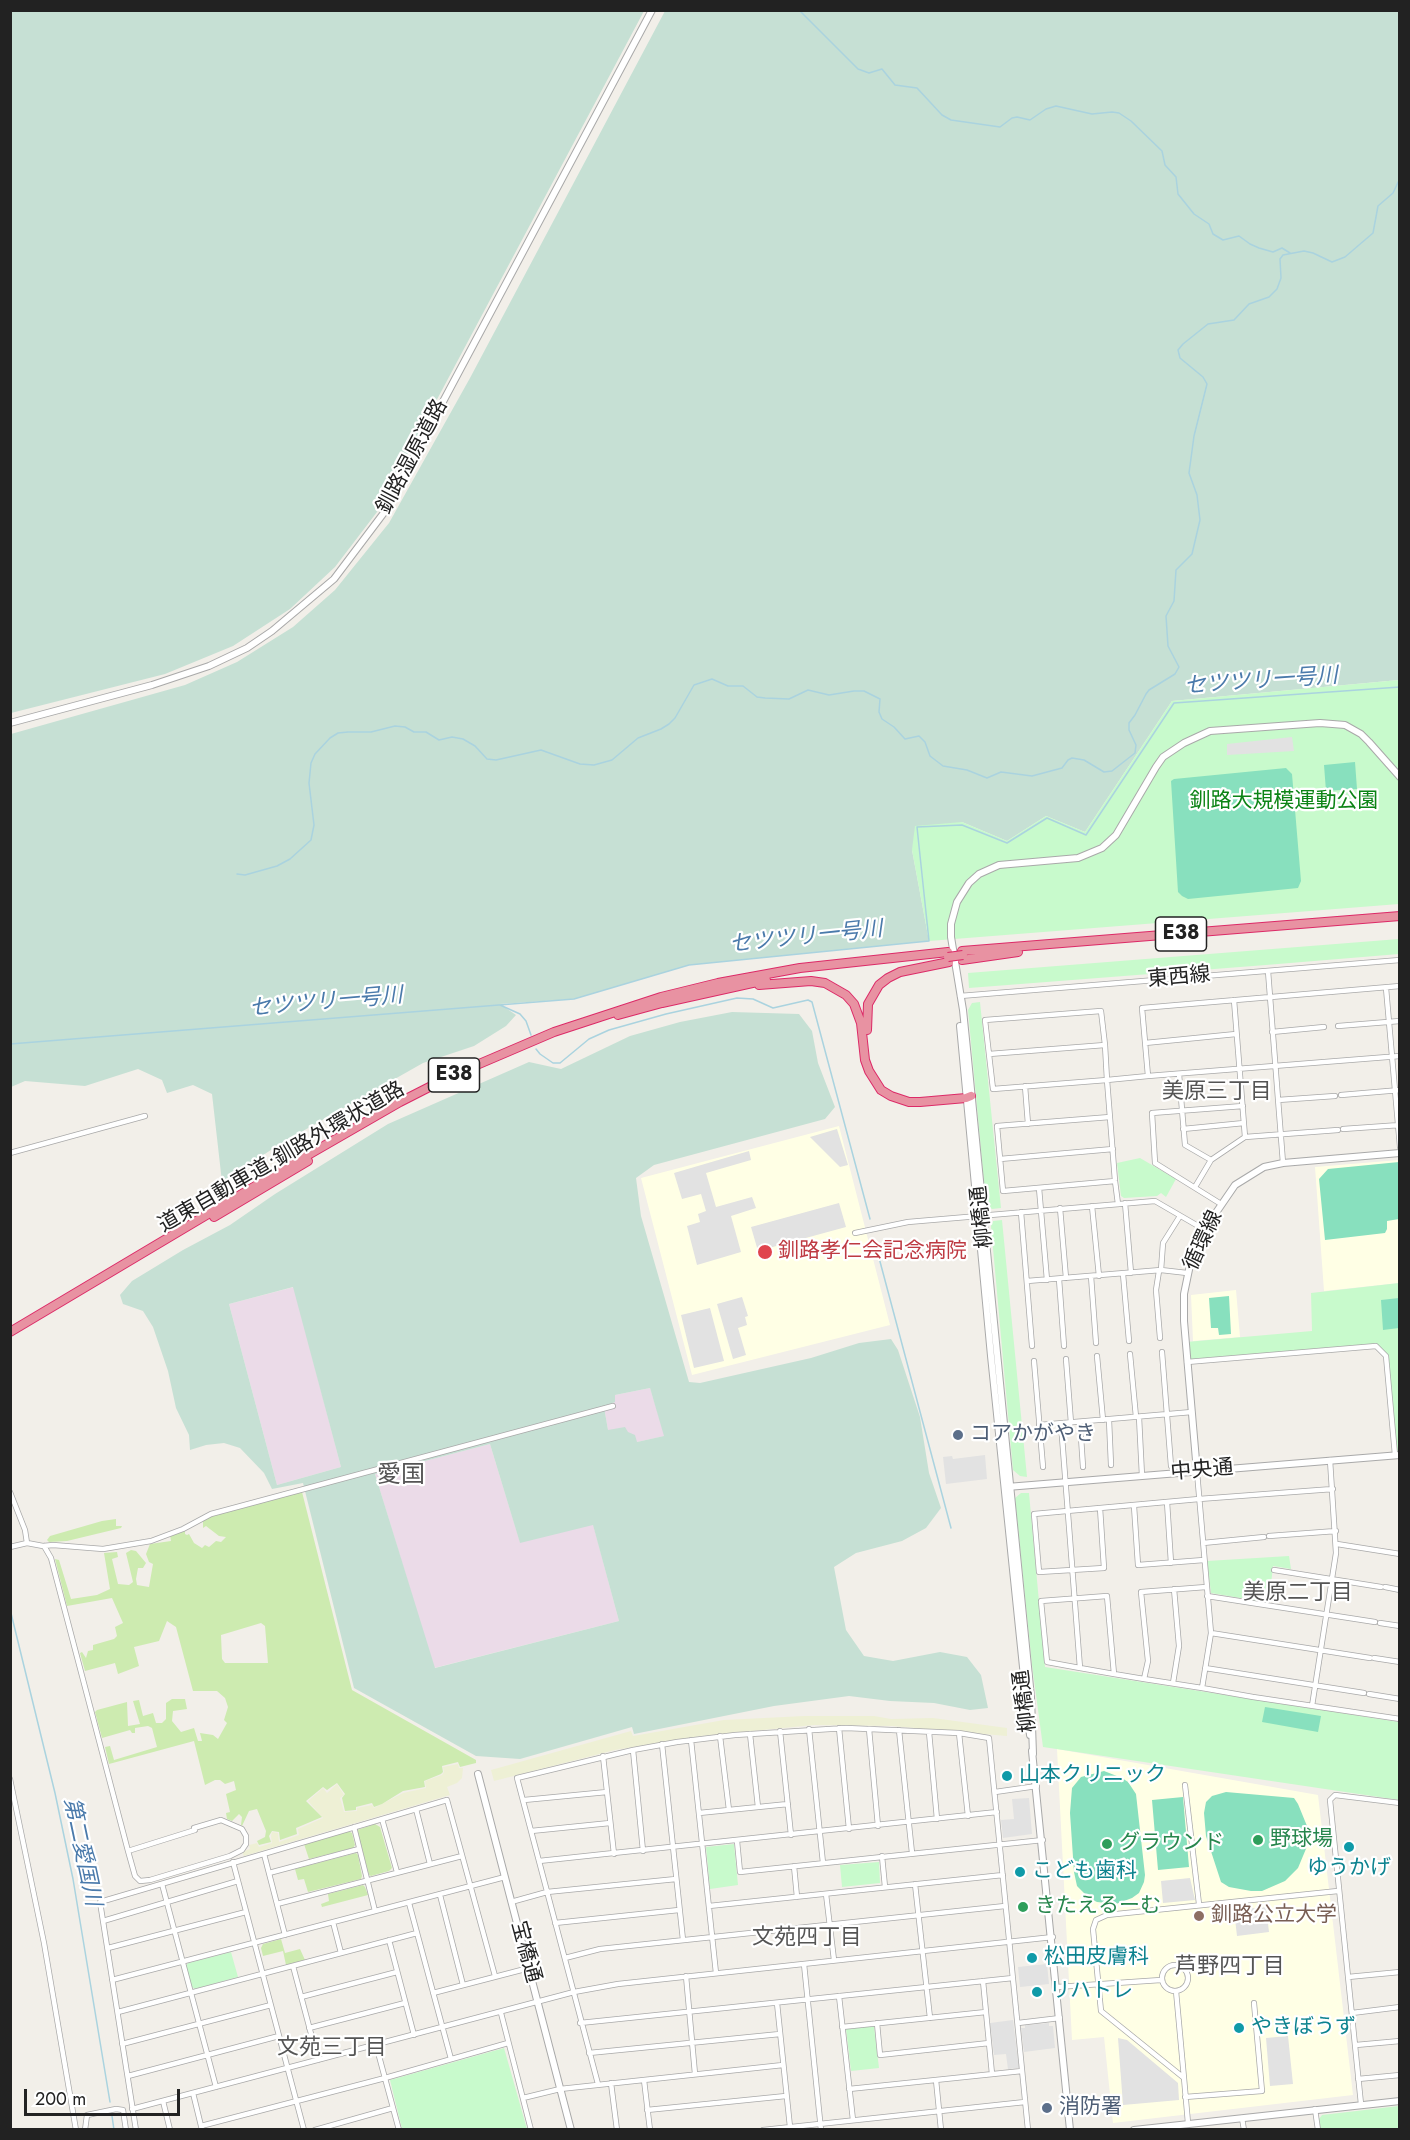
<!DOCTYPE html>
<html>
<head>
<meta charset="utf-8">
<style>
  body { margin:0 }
  #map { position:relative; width:1410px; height:2140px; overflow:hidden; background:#f2efe9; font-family:Jost,sans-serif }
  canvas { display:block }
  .frame { position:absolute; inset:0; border:12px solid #222; pointer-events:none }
  .scale { position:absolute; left:24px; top:2089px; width:156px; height:27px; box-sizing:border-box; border:3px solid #222; border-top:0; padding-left:8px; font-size:18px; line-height:21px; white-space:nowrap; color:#222; -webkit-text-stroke:4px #fff; paint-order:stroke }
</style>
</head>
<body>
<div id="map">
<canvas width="1410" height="2140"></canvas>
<div class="frame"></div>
<div class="scale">200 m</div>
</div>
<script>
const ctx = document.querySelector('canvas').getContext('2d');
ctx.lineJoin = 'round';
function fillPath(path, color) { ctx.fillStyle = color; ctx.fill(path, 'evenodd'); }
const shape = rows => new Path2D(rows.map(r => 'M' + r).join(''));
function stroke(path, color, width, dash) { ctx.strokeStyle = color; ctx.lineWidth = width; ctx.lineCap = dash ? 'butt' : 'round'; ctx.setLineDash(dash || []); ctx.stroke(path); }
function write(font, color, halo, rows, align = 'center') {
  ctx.font = font + ' Jost,"Noto Sans JP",sans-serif'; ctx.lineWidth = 4.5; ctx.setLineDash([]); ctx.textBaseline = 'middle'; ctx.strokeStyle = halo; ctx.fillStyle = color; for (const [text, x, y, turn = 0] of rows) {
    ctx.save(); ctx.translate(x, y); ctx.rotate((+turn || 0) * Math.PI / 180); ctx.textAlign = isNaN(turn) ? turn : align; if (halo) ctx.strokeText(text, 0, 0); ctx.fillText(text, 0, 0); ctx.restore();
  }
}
fillPath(shape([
  [294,1287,341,1467,277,1485,229,1304],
  [650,1388,665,1436,637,1442,608,1430,604,1407,615,1395],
  [490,1444,520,1542,593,1524,619,1621,434,1668,375,1474]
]), '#ebdbe8');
fillPath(shape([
  [839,1126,890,1325,692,1375,641,1178],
  [1399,1160,1399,1283,1324,1291,1315,1167],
  [1236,1290,1240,1337,1193,1341,1191,1295],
  [1057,1749,1318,1795,1353,2095,1113,2123,1104,2037,1072,2040]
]), '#ffffe5');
fillPath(shape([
  [804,1716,874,1716,891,1719,933,1718,1007,1728,1007,1736,892,1726,814,1725,701,1736,615,1750,494,1781,491,1770,631,1731,633,1736,724,1720],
  [458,1764,459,1768,463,1768,462,1778,457,1783,447,1787,450,1795,244,1856,242,1852,250,1849,249,1845,257,1843,259,1847,272,1843,271,1836,272,1832,278,1833,279,1842,299,1835,298,1829,323,1818,308,1801,323,1788,327,1793,337,1784,344,1795,340,1798,344,1812,357,1811,357,1808,372,1805,374,1808,403,1793,426,1788,425,1781,442,1775,444,1772,443,1767]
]), '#eef0d5');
fillPath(shape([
  [302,1492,352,1690,476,1760,476,1763,460,1767,458,1762,442,1766,443,1772,441,1774,424,1781,425,1787,403,1791,382,1804,374,1807,372,1803,356,1807,356,1810,345,1811,342,1798,345,1794,337,1783,327,1790,323,1787,306,1801,322,1817,296,1828,297,1834,280,1840,279,1832,272,1831,269,1836,271,1842,259,1845,257,1841,265,1837,266,1831,257,1809,249,1811,242,1826,241,1825,242,1817,239,1814,232,1821,227,1819,226,1813,230,1812,226,1794,236,1790,234,1781,225,1784,220,1780,215,1780,205,1785,194,1741,109,1764,105,1747,110,1746,114,1760,157,1747,152,1728,148,1726,135,1728,135,1733,132,1733,130,1730,102,1738,95,1712,97,1710,127,1702,128,1726,140,1724,133,1701,139,1700,143,1716,153,1713,156,1723,162,1723,166,1719,166,1703,172,1699,185,1699,187,1709,173,1711,172,1721,181,1732,194,1728,198,1741,202,1741,200,1733,213,1735,218,1739,227,1723,224,1720,228,1707,225,1698,217,1691,193,1691,176,1627,167,1621,159,1641,134,1647,139,1666,118,1674,115,1663,85,1671,80,1653,82,1652,86,1658,88,1651,93,1650,93,1645,114,1639,117,1636,115,1627,123,1623,112,1598,67,1606,55,1559,59,1560,71,1599,97,1595,110,1589,104,1553,117,1552,118,1557,112,1559,118,1584,129,1585,133,1582,126,1553,131,1550,136,1551,146,1563,143,1568,138,1568,136,1579,137,1585,149,1587,153,1564,149,1562,146,1554,150,1544,171,1541,170,1535,185,1530,185,1534,187,1535,189,1534,194,1543,202,1548,205,1545,209,1547,216,1541,221,1542,226,1537,219,1536,206,1526,203,1528,203,1520,211,1515],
  [261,1623,265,1626,268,1663,225,1663,222,1659,221,1635],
  [116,1519,116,1526,122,1526,121,1528,67,1541,49,1542,47,1540,50,1536,102,1521],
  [375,1824,380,1827,392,1868,389,1871,371,1876,369,1875,357,1830],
  [348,1831,352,1833,355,1845,353,1848,309,1859,304,1844],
  [356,1853,358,1855,362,1876,361,1879,308,1892,304,1879,298,1880,295,1869],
  [363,1885,365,1887,368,1895,322,1907,321,1904,329,1901,328,1894],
  [281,1939,285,1953,300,1949,305,1960,286,1965,283,1951,263,1956,261,1948,263,1944]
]), '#cdebb0');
fillPath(shape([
  [11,10,644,11,377,512,335,567,290,609,233,646,165,674,11,713],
  [665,11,1399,11,1399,680,1172,701,1085,832,1046,816,1007,841,962,822,912,850,929,941,689,965,574,999,500,1004,516,1015,506,1026,474,1046,423,1063,280,1144,222,1182,212,1094,193,1085,167,1093,162,1080,138,1069,85,1086,25,1081,11,1087,11,734,185,685,237,662,293,627,335,590,389,523,470,378],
  [732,1012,799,1014,812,1031,818,1063,835,1107,825,1119,654,1165,636,1178,641,1216,689,1382,700,1383,811,1358,859,1343,891,1339,898,1350,920,1417,929,1473,941,1508,926,1528,902,1541,856,1553,834,1567,846,1630,864,1656,893,1661,940,1652,967,1657,981,1675,988,1708,970,1710,934,1703,890,1701,849,1696,774,1706,634,1734,632,1727,520,1759,476,1756,354,1688,303,1483,272,1489,264,1473,240,1448,224,1443,206,1445,190,1450,189,1435,176,1408,168,1371,153,1327,143,1311,123,1304,120,1295,132,1281,183,1250,230,1225,275,1194,388,1124,529,1062,561,1069,630,1036,680,1022],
  [293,1287,341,1467,277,1485,229,1304],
  [650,1388,664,1436,637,1442,635,1435,628,1432,625,1427,608,1430,604,1407,615,1402,615,1395],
  [490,1444,520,1543,593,1525,619,1621,435,1668,375,1474]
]), '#c6e0d4');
fillPath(shape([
  [1399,680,1399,904,929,941,912,850,915,826,962,822,1007,841,1046,816,1085,832,1172,701],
  [1399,939,1399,954,1266,965,969,988,968,973],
  [980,1002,1001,1208,992,1209,986,1204,968,1010,972,1003],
  [1140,1158,1176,1179,1166,1197,1161,1193,1157,1196,1124,1198,1121,1196,1117,1163],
  [1002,1220,1027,1477,1020,1476,1013,1470,991,1226,993,1221],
  [1399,1283,1399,1455,1395,1455,1386,1356,1376,1346,1187,1362,1186,1342,1312,1331,1311,1293],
  [1021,1493,1029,1493,1045,1667,1399,1722,1399,1800,1043,1747,1032,1665,1015,1498],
  [1289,1556,1291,1569,1273,1566,1269,1603,1211,1593,1207,1561],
  [734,1844,738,1885,710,1889,706,1847],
  [879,1862,880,1883,842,1887,840,1865],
  [231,1952,238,1977,195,1989,192,1987,186,1966,188,1963],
  [874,2026,879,2068,851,2071,846,2029],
  [504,2048,527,2129,402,2129,390,2080],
  [1399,2106,1399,2129,1320,2129,1319,2119,1322,2115]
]), '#c8facc');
fillPath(shape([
  [1355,762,1357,789,1326,791,1324,765],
  [1286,768,1292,774,1301,881,1298,888,1188,899,1182,896,1178,892,1171,781,1174,779],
  [1399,1162,1399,1219,1387,1221,1387,1229,1385,1233,1325,1240,1319,1179,1328,1169],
  [1229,1296,1231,1334,1219,1335,1218,1328,1211,1328,1209,1298],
  [1399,1298,1399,1328,1383,1330,1381,1300],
  [1265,1707,1321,1716,1318,1732,1262,1722],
  [1104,1771,1122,1778,1128,1782,1136,1794,1145,1875,1144,1882,1139,1893,1132,1898,1116,1904,1097,1902,1089,1898,1077,1886,1074,1872,1070,1813,1072,1788,1081,1777],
  [1226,1792,1294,1798,1298,1804,1307,1826,1308,1844,1298,1868,1285,1881,1262,1891,1251,1891,1229,1887,1221,1882,1206,1836,1204,1813,1206,1802,1212,1796],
  [1183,1797,1189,1867,1158,1870,1152,1800]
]), '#88e0be');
fillPath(shape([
  [1292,737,1294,751,1227,755,1227,744],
  [837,1129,848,1165,840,1167,810,1137],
  [749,1151,751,1160,706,1173,716,1207,752,1197,756,1208,731,1216,741,1252,697,1265,687,1226,700,1222,698,1214,706,1211,701,1194,682,1199,674,1173],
  [839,1203,846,1227,758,1251,751,1227],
  [742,1297,748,1316,745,1317,747,1325,738,1328,746,1355,733,1359,717,1304],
  [710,1308,724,1361,694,1368,681,1315],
  [985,1455,987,1479,946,1484,943,1457,952,1456,953,1459],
  [1029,1798,1032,1834,1003,1838,1001,1820,1014,1819,1012,1799],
  [1190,1878,1195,1900,1163,1903,1161,1881],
  [1266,1907,1269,1932,1237,1936,1234,1910],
  [1047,1964,1049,1984,1020,1987,1018,1967],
  [1013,2020,1019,2068,1008,2069,1006,2054,994,2055,990,2023],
  [1049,2023,1049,2026,1053,2026,1055,2048,1024,2052,1021,2028,1025,2028,1025,2025],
  [1288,2036,1293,2084,1270,2086,1266,2038],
  [1118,2038,1127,2040,1178,2083,1179,2100,1123,2105]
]), '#e2e2e2');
stroke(shape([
  [799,10,858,69,869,73,882,69,895,85,917,88,942,115,951,120,1000,127,1012,118,1017,117,1030,120,1046,109,1056,106,1092,114,1112,112,1119,113,1131,121,1162,151,1165,165,1176,177,1178,194,1194,214,1209,224,1213,234,1223,240,1239,236,1250,244,1259,248,1273,252,1282,248,1290,253],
  [237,874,245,875,277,866,290,859,311,840,314,825,309,783,311,763,315,754,330,738,338,733,348,732,371,732,395,726,405,727,414,732,426,732,439,740,452,737,463,739,475,746,487,759,496,760,541,750,580,764,594,765,612,760,638,738,661,729,669,724,675,718,694,685,712,679,728,686,743,686,757,697,765,698,789,699,808,690,829,695,854,691,864,691,880,699,879,712,882,719,894,727,905,739,919,736,925,742,930,756,943,766,967,770,987,778,1001,772,1032,776,1062,768,1068,760,1072,758,1084,760,1104,772,1112,771,1135,753,1136,745,1129,730,1129,723,1135,715,1146,694,1149,690,1175,674,1179,667,1168,646,1166,616,1174,601,1176,570,1192,554,1200,520,1197,495,1189,473,1194,436,1207,384,1203,377,1180,358,1178,350,1183,344,1208,324,1234,320,1249,304,1269,297,1277,289,1281,278,1280,259,1283,255,1304,251,1313,253,1332,262,1345,257,1373,233,1378,206,1393,193,1400,178],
  [500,1005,520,1014,526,1021,531,1035],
  [10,1044,574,999,689,965,929,941,917,827,962,825,1007,843,1047,818,1086,835,1174,703,1400,687],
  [536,1049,540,1054,553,1063,560,1063,589,1039,609,1030,666,1014,737,998,753,999,773,1008,808,1000,812,1002,870,1219],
  [874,1239,951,1528],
  [10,1609,55,1793,73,1879,110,2102],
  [112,2116,114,2130]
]), '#aad3df', 1.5);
const minor = shape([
  [1268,971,1283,1163],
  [1386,988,1400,1147],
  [960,996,1400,960],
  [1234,1000,1245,1137],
  [1338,1026,1400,1021],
  [1272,1032,1324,1027],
  [1145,1043,1236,1034],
  [989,1054,1105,1045],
  [1179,1074,1185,1145,1211,1160],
  [1148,1076,1142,1008,1400,986],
  [1025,1086,1028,1124],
  [1341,1095,1400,1090],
  [1278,1100,1335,1096],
  [1110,1117,997,1126,1003,1191,1115,1181],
  [1183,1129,1244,1123],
  [1343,1129,1400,1125],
  [10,1153,145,1116],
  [1000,1159,1113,1149],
  [1195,1187,1211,1160,1245,1137,1338,1130],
  [1039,1188,1047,1280],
  [1125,1203,1131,1273],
  [1118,1204,1115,1181,1107,1080,1105,1045,1101,1011,985,1020,993,1089,1107,1080,1148,1076,1400,1056],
  [1221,1204,1155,1163,1152,1113,1243,1106],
  [1092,1206,1099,1276],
  [1060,1208,1066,1278],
  [1021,1212,1032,1346],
  [855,1233,908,1222,1155,1201,1205,1230],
  [1161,1270,1163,1243,1180,1216],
  [1159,1271,1156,1290,1160,1338],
  [1123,1274,1129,1341],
  [1091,1276,1096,1343],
  [1059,1279,1064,1346],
  [1027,1281,1161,1270,1187,1273],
  [1162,1352,1171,1466],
  [1130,1354,1136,1417],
  [1097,1356,1103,1420],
  [1066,1359,1071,1423],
  [1034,1361,1043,1467],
  [1187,1362,1376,1346,1386,1356,1395,1455],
  [1139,1417,1142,1476],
  [1109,1420,1111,1465],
  [1080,1422,1083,1467],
  [1061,1424,1080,1668],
  [1039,1425,1192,1412],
  [1197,1472,1211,1633,1202,1688],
  [10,1492,25,1530,27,1543],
  [1167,1502,1171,1563],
  [1134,1506,1138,1565,1204,1560],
  [1100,1508,1104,1568,1039,1572,1034,1514,1199,1499,1333,1489],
  [1269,1536,1336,1531],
  [1203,1543,1264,1537],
  [1337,1544,1400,1554],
  [44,1546,51,1558,91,1710,128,1851,135,1876,140,1881,150,1880,230,1856,242,1850,246,1844,246,1836,242,1829,221,1820,194,1828,195,1830,128,1851],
  [10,1547,27,1543,43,1546,53,1545,103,1549,151,1541,183,1529,211,1514,613,1406],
  [1274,1570,1381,1587],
  [1385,1587,1400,1590],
  [1207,1596,1375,1622],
  [1380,1623,1400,1626],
  [1211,1633,1370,1658],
  [1374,1658,1400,1662],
  [1205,1668,1364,1693],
  [1114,1674,1107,1596,1041,1601,1047,1662,1080,1668,1114,1674,1144,1679,1202,1688,1253,1697,1400,1719],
  [1144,1679,1148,1661,1141,1592,1206,1587],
  [1173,1683,1179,1646,1174,1589],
  [1369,1694,1400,1699],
  [1312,1706,1336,1553,1330,1460],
  [839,1728,849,1829],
  [809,1729,823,1863],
  [869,1729,878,1826],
  [899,1730,912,1853],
  [780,1731,791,1835],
  [929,1732,937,1819],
  [959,1733,968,1816],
  [750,1734,758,1807],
  [720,1736,729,1810],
  [691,1740,716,1973],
  [662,1744,683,1940],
  [633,1750,643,1851],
  [603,1756,614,1854],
  [10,1779,44,1943,76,2130],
  [1185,1785,1199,1904],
  [995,1792,1037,1786],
  [524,1800,607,1792],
  [416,1809,430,1864],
  [699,1813,788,1804],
  [382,1819,397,1872],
  [354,1827,375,1911],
  [531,1831,610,1823],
  [737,1841,740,1872,1043,1840],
  [264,1854,285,1935],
  [882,1856,885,1887],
  [539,1861,997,1812],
  [233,1862,304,2130],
  [794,1866,797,1897],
  [269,1873,359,1849],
  [162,1884,216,2087],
  [915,1884,930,2018],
  [826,1894,834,1960],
  [440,1895,463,1985],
  [511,1902,547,1892,676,1879],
  [409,1903,451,2059],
  [277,1904,462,1856],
  [709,1906,1003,1875],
  [103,1921,238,1881],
  [333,1922,341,1953],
  [555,1923,679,1910],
  [389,1940,414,2035],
  [108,1948,246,1912],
  [565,1958,600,1949,1005,1906],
  [804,1964,821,2130],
  '1162 1978a13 13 0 1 1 26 0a13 13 0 1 1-26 0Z',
  [293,1966,318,2060],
  [686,1976,695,2074],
  [1348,1977,1400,1972],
  [112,1980,505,1877],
  [983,1981,992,2074],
  [1057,1987,1161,1980],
  [1176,1991,1184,2078],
  [433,1993,529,1968],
  [839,1996,853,2120],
  [301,1997,397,1972],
  [777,2003,790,2127],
  [118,2012,417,1933],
  [501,2013,531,2130],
  [1352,2013,1400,2007],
  [580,2023,1013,1978],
  [877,2023,880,2055,989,2043],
  [1018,2023,1060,2018],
  [842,2027,986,2012],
  [309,2028,405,2003],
  [122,2044,271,2005],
  [376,2045,399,2130],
  [1356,2045,1400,2041],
  [589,2053,780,2034],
  [128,2076,279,2036],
  [1358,2079,1400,2075],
  [644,2080,650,2130],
  [936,2080,941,2130],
  [611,2083,617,2130],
  [598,2084,517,1778,633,1750,677,1742,735,1735,846,1728,959,1733,989,1738,1028,2130],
  [849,2089,1022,2071],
  [193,2093,202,2130],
  [1185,2097,1262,2091,1254,2003],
  [523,2098,560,2089,783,2065],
  [163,2101,170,2130],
  [1361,2104,1330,1800,1335,1795,1400,1803],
  [132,2109,574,1992,618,1984,1053,1937],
  [1315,2109,1318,2130],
  [647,2110,786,2096],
  [1242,2118,1244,2130],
  [1188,2123,1184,2078,1101,2011,1093,1929,1096,1920,1107,1915,1338,1891],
  [201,2126,385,2078,508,2043],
  [85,2130,87,2115,116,2109,123,2110,126,2130],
  [136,2130,100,1902,447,1800,495,1976],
  [315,2130,393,2108],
  [763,2130,1025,2102]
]);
const tertiary = shape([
  [10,723,152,685,209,666,247,648,272,631,334,579,383,514,652,10],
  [960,1026,991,1356,1030,1735],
  [1197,1472,1184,1321,1184,1294,1191,1260,1211,1220,1235,1185,1264,1167,1283,1163,1400,1153],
  [1007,1487,1400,1455],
  [1032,1751,1070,2130],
  [1033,1754,1031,1697,968,1059,963,1010,951,937,951,924,957,902,969,883,979,874,999,865,1078,858,1102,848,1116,835,1156,767,1163,757,1184,743,1210,731,1320,723,1345,725,1361,734,1369,742,1400,777],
  [478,1774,571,2130],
  [1134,2130,1400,2101]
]);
const motorway = shape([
  [962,951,1400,916],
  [962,960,1018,952],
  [759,985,811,981,825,983,846,995,854,1004,861,1023,865,1060,869,1071,881,1090,891,1096,909,1102,920,1102,966,1098,971,1096],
  [618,1015,662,1003,766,980],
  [867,1030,868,1004,879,985,888,978,900,972,949,962],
  [214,1217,308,1161],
  [10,1332,282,1170,400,1102,451,1076,554,1032,661,997,718,983,800,968,948,952]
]);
stroke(minor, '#a9a9a9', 6);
stroke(tertiary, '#a9a9a9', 8);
stroke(motorway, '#dc2a67', 10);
stroke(minor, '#fff', 4.5);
stroke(tertiary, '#fff', 6);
stroke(motorway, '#e892a2', 8);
const motorwayBridge = shape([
  [948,957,963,955]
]);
stroke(motorwayBridge, '#dc2a67', 10, []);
stroke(motorwayBridge, '#e892a2', 8);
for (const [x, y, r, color] of [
  [765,1252,8,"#e0444e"],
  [958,1435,6,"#5c6f8a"],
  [1007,1776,6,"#0f9aa8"],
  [1258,1840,6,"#2e9e5b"],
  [1107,1844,6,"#2e9e5b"],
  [1349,1847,6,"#0f9aa8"],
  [1020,1872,6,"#0f9aa8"],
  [1023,1907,6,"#2e9e5b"],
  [1199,1916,6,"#8d6e63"],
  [1032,1958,6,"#0f9aa8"],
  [1037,1992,6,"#0f9aa8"],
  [1239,2028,6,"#0f9aa8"],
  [1047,2108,6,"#5c6f8a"]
]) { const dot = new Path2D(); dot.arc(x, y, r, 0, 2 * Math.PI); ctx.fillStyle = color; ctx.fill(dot); stroke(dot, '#fff', 2); }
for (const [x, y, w] of [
  [1181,934,51],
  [454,1075,51]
]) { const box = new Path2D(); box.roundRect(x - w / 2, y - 17, w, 34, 4.5); ctx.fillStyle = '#fff'; ctx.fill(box); stroke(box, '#222', 1.5); }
write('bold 20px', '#222', null, [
  ["E38",1181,934],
  ["E38",454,1075]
]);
write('21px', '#222', '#fff', [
  ["釧路湿原道路",413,457,-62],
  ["東西線",1179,978,-5],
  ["道東自動車道;釧路外環状道路",282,1158,-30],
  ["柳橋通",983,1217,-96],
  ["循環線",1204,1241,-65],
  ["中央通",1202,1471,-5],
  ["柳橋通",1026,1701,-97],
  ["宝橋通",525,1952,75]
]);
write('21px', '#0c8416', '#fff', [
  ["釧路大規模運動公園",1284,802]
]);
write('21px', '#be3a42', '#fff', [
  ["釧路孝仁会記念病院",778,1252]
], 'left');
write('21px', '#4e5e75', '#fff', [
  ["コアかがやき",970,1435],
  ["消防署",1059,2108]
], 'left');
write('21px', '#0d838f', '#fff', [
  ["山本クリニック",1019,1776],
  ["ゆうかげ",1349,1869,"center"],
  ["こども歯科",1032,1872],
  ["松田皮膚科",1044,1958],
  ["リハトレ",1049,1992],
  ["やきぼうず",1251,2028]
], 'left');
write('21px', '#27864d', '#fff', [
  ["野球場",1270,1840],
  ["グラウンド",1119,1844],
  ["きたえるーむ",1035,1907]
], 'left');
write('21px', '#785e54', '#fff', [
  ["釧路公立大学",1211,1916]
], 'left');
write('italic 22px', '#4a7aab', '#fff', [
  ["セツツリ一号川",1261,682,-4],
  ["セツツリ一号川",806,938,-6],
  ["セツツリ一号川",326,1003,-5],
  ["第二愛国川",81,1852,78]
]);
write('22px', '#555', '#fff', [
  ["美原三丁目",1217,1093],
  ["美原二丁目",1298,1594],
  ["文苑四丁目",807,1939],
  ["芦野四丁目",1230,1968],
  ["文苑三丁目",332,2049]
]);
write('24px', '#555', '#fff', [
  ["愛国",401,1476]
]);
</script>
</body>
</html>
